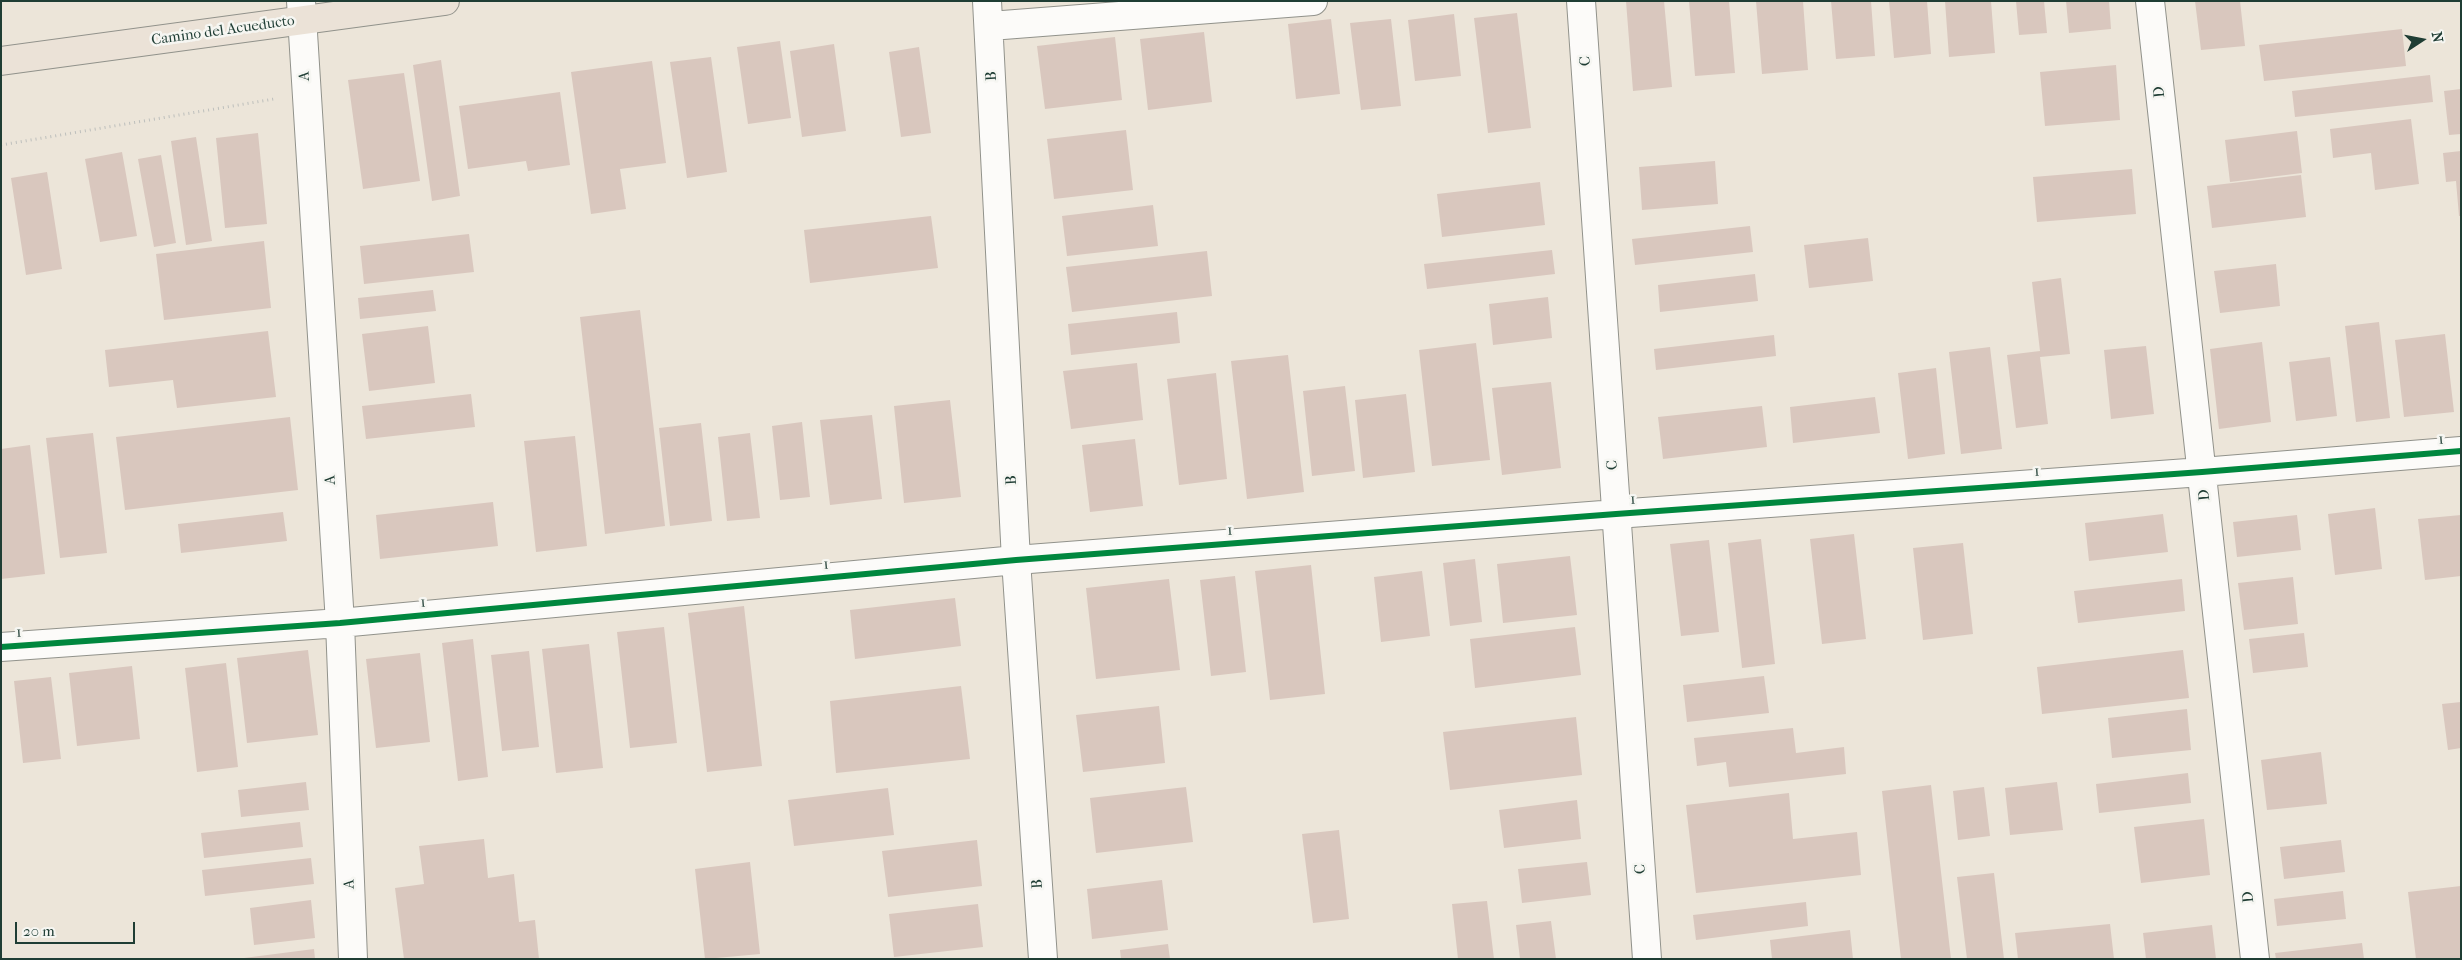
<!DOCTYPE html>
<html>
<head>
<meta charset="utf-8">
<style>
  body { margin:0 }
  #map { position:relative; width:2462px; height:960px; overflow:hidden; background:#ece5d9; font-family:"IM FELL French Canon",serif }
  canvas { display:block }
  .frame { position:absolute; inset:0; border:2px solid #1f3d34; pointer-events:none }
  .north { position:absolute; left:2397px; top:15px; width:50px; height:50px; -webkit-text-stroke:4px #f6f6f2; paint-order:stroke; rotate:79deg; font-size:14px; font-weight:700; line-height:20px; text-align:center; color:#1f3d34 }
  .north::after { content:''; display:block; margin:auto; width:18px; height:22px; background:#1f3d34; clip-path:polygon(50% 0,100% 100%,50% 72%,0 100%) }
  .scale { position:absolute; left:15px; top:922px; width:120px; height:22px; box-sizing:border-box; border:2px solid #1f3d34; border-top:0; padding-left:6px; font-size:15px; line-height:18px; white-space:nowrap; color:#1f3d34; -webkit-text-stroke:4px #f6f6f2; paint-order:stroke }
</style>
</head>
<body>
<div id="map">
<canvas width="2462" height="960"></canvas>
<div class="frame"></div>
<div class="north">N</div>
<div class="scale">20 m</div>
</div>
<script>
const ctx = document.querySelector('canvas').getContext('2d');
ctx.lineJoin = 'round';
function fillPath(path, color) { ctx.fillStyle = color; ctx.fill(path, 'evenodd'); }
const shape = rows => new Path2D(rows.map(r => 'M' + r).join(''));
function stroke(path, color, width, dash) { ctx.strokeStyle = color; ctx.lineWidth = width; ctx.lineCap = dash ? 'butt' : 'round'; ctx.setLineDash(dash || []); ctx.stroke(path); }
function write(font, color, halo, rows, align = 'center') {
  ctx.font = font + ' "IM FELL French Canon",serif'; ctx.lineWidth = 5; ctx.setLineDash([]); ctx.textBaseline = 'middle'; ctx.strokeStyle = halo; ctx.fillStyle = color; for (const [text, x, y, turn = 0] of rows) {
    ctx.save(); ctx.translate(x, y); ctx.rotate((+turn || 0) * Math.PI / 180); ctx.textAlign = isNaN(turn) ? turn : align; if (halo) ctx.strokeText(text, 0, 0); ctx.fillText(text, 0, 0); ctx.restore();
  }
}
fillPath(shape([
  [1626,1,1664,1,1672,87,1633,91],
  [1689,1,1729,1,1735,73,1695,76],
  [1756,1,1803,1,1808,70,1762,74],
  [1831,1,1871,1,1875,56,1836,59],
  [1889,1,1927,1,1931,54,1894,58],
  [1945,1,1991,1,1995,53,1949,57],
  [2016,1,2044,1,2047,33,2019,35],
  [2066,1,2109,1,2111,29,2069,33],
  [2195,1,2240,1,2245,46,2201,50],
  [1517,13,1531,128,1488,133,1474,18],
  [1454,14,1461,76,1415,81,1408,20],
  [1331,19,1340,94,1296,99,1288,24],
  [1391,19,1401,106,1361,110,1350,23],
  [2402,29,2406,66,2264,81,2259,45],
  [1204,32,1212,102,1148,110,1140,39],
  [1115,37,1122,100,1045,109,1037,46],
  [780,41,791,118,748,124,737,47],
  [834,44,846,131,802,137,790,51],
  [919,47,931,133,901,137,889,52],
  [711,57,727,172,687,178,670,62],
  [441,60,460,196,432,201,413,65],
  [652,61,666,163,620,169,626,209,591,214,571,72],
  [2116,65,2120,120,2045,126,2040,72],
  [404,73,420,181,363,189,348,80],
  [2430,75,2433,102,2295,117,2292,91],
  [2461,89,2461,134,2449,135,2444,91],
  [560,92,570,165,528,171,526,161,468,169,459,106],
  [2411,119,2419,184,2375,190,2371,153,2333,158,2330,129],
  [1126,130,1133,190,1054,199,1047,139],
  [2297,131,2302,173,2230,182,2225,140],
  [258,133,267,224,225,228,216,138],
  [196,137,212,241,186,245,171,141],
  [2461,151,2461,216,2459,216,2456,181,2446,182,2443,153],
  [122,152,137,236,100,242,85,159],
  [161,155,176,243,154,247,138,159],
  [1715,161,1718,204,1642,210,1639,167],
  [2132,169,2136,214,2037,222,2033,177],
  [47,172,62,269,26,275,11,178],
  [2301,175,2306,217,2212,228,2207,186],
  [1540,182,1545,225,1442,237,1437,194],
  [1153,205,1158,246,1067,256,1062,216],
  [931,216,938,268,810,283,804,230],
  [1750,226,1753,252,1635,265,1632,239],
  [469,234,474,272,364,284,360,246],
  [1868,238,1873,281,1809,288,1804,245],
  [264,241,271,308,164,320,156,254],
  [1552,250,1555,274,1427,289,1424,264],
  [1207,251,1212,296,1072,312,1066,267],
  [2276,264,2280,306,2220,313,2214,271],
  [1755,274,1758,301,1660,312,1658,285],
  [2061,278,2070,354,2040,357,2048,424,2016,428,2007,355,2040,351,2032,282],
  [433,290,436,311,360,319,358,298],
  [1548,297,1552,338,1493,345,1489,304],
  [640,310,665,526,605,534,580,317],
  [1177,312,1180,343,1071,355,1068,324],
  [2379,322,2390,418,2356,422,2345,326],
  [428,326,435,383,369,391,362,334],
  [268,331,276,397,177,408,173,380,109,387,105,350],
  [2445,334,2454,412,2404,417,2395,340],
  [1774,335,1776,356,1656,370,1654,349],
  [2262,342,2271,422,2219,429,2210,349],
  [1476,343,1490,460,1432,466,1419,350],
  [2146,346,2154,414,2111,419,2104,350],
  [1990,347,2002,449,1961,454,1949,352],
  [1288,355,1304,492,1247,499,1231,361],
  [2330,357,2337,416,2296,421,2289,362],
  [1137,363,1143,420,1071,429,1063,371],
  [1936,368,1945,454,1908,459,1898,373],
  [1216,373,1227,479,1179,485,1167,379],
  [1551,382,1561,468,1502,475,1492,388],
  [1345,386,1355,471,1312,476,1303,391],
  [471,394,475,427,366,439,362,406],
  [1406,394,1415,472,1363,478,1355,400],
  [1875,397,1880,433,1793,443,1790,407],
  [950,400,961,497,904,503,894,406],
  [1762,406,1767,447,1663,459,1658,417],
  [872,415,882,499,830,505,820,420],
  [290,417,298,490,125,510,116,437],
  [802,422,810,497,780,500,772,426],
  [701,423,712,521,670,526,659,428],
  [93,433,107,553,60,558,46,438],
  [750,433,760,518,727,521,718,437],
  [575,436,587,546,536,552,524,441],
  [1135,439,1143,506,1090,512,1082,445],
  [30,445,45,574,1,579,1,449],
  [493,502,498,546,380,559,376,515],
  [2375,508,2382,569,2335,575,2328,514],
  [283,512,287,541,181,553,178,524],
  [2163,514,2168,552,2089,561,2085,523],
  [2297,515,2301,550,2237,557,2233,522],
  [2461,515,2461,576,2425,580,2418,519],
  [1854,534,1866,639,1822,644,1810,539],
  [1761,539,1775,664,1742,668,1728,543],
  [1709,540,1719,632,1681,636,1670,544],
  [1963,543,1973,634,1923,640,1913,548],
  [1570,556,1577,615,1503,623,1497,564],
  [1475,559,1482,622,1450,626,1443,563],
  [1311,565,1325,694,1270,700,1255,571],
  [1422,571,1430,636,1381,642,1374,577],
  [1235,576,1246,672,1211,676,1200,580],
  [2293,577,2298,624,2244,630,2238,583],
  [1169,579,1180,670,1096,679,1086,588],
  [2182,579,2185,611,2078,623,2074,591],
  [955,598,961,646,855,659,850,610],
  [744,606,762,766,707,772,688,613],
  [664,627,677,743,630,748,617,632],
  [1575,627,1581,675,1475,688,1470,639],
  [2304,633,2308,667,2253,673,2249,639],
  [473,639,488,777,458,781,442,643],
  [589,644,603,768,556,773,542,649],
  [308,650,318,735,247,743,237,658],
  [2183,650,2189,698,2042,714,2037,667],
  [529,651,539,747,502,751,491,655],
  [420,653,430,742,376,748,366,659],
  [226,663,238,767,197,772,185,668],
  [132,666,140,739,77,746,69,673],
  [1764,676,1769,713,1687,722,1683,685],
  [51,677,61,759,23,763,14,681],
  [961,686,970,759,836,773,830,701],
  [2461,702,2461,748,2448,750,2442,704],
  [1159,706,1165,763,1083,772,1076,715],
  [2187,709,2191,750,2112,758,2108,718],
  [1576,717,1582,775,1450,790,1443,732],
  [1793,728,1796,753,1844,747,1846,774,1729,787,1726,762,1697,766,1694,738],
  [2321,752,2327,804,2267,810,2261,760],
  [2188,773,2191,803,2099,813,2096,784],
  [306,782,309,810,241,817,238,790],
  [2057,782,2063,830,2010,835,2005,788],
  [1931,785,1951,959,1901,959,1882,791],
  [1186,787,1193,842,1096,853,1090,798],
  [1984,787,1990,836,1958,840,1953,791],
  [888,788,894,835,794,846,788,800],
  [1789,793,1793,839,1857,832,1861,875,1696,893,1686,805],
  [1577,800,1581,839,1504,848,1499,810],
  [2204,819,2210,875,2141,883,2134,827],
  [300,822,303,847,204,858,201,833],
  [1339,830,1349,919,1313,923,1302,834],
  [484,839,488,878,514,874,519,922,535,920,539,959,404,959,395,888,424,884,419,846],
  [977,840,982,886,888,897,882,851],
  [2341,840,2345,872,2284,879,2280,847],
  [311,858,314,884,205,896,202,870],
  [750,862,760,954,705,959,695,869],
  [1587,862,1591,895,1522,903,1518,869],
  [1994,873,2004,959,1967,959,1957,877],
  [1162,880,1168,930,1092,939,1087,889],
  [2461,886,2461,959,2416,959,2408,892],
  [2343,891,2346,919,2277,926,2274,899],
  [311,900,315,938,254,945,250,908],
  [1487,901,1494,959,1458,959,1452,904],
  [1806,902,1808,926,1696,940,1693,915],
  [978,904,983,947,894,957,889,914],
  [1551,921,1556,959,1520,959,1516,925],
  [2110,924,2114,959,2018,959,2015,933],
  [2212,925,2216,959,2146,959,2143,933],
  [1850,930,1853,959,1772,959,1770,940],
  [2362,943,2364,959,2276,959,2275,953],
  [1168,944,1170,959,1121,959,1120,950],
  [314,949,315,959,244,959,244,958]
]), '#d9c7be');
const minor = shape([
  [301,1,340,623,353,959],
  [987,1,1016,560,1043,959],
  [1581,1,1647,959],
  [2150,1,2255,959],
  [990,26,1313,1],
  [1,647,340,623,1016,560,1616,514,2202,472,2461,451]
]);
const major = shape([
  [1,61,445,1]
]);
stroke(minor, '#91928b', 30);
stroke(major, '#91928b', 30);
stroke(shape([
  [1,145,274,99]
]), '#bdbfbc', 3, [1, 4]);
stroke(minor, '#fcfbf9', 28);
stroke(major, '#ebe2d7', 28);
stroke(shape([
  [1,647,340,623,1016,560,1616,514,2202,472,2461,451]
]), '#00873e', 6);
write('15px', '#1f3d34', '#f6f6f2', [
  ["Camino del Acueducto",223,31,-8],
  ["C",1586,61,-94],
  ["A",305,76,-93],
  ["B",992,76,-93],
  ["D",2160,92,-96],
  ["1",2441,440,-5],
  ["C",1613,465,-94],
  ["1",2037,472,-4],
  ["A",331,480,-94],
  ["B",1012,480,-93],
  ["D",2205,495,-96],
  ["1",1633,500,-4],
  ["1",1230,531,-4],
  ["1",826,565,-5],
  ["1",423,603,-5],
  ["1",19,633,-4],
  ["C",1641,869,-94],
  ["A",350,884,-92],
  ["B",1038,884,-94],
  ["D",2249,897,-96]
]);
</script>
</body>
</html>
